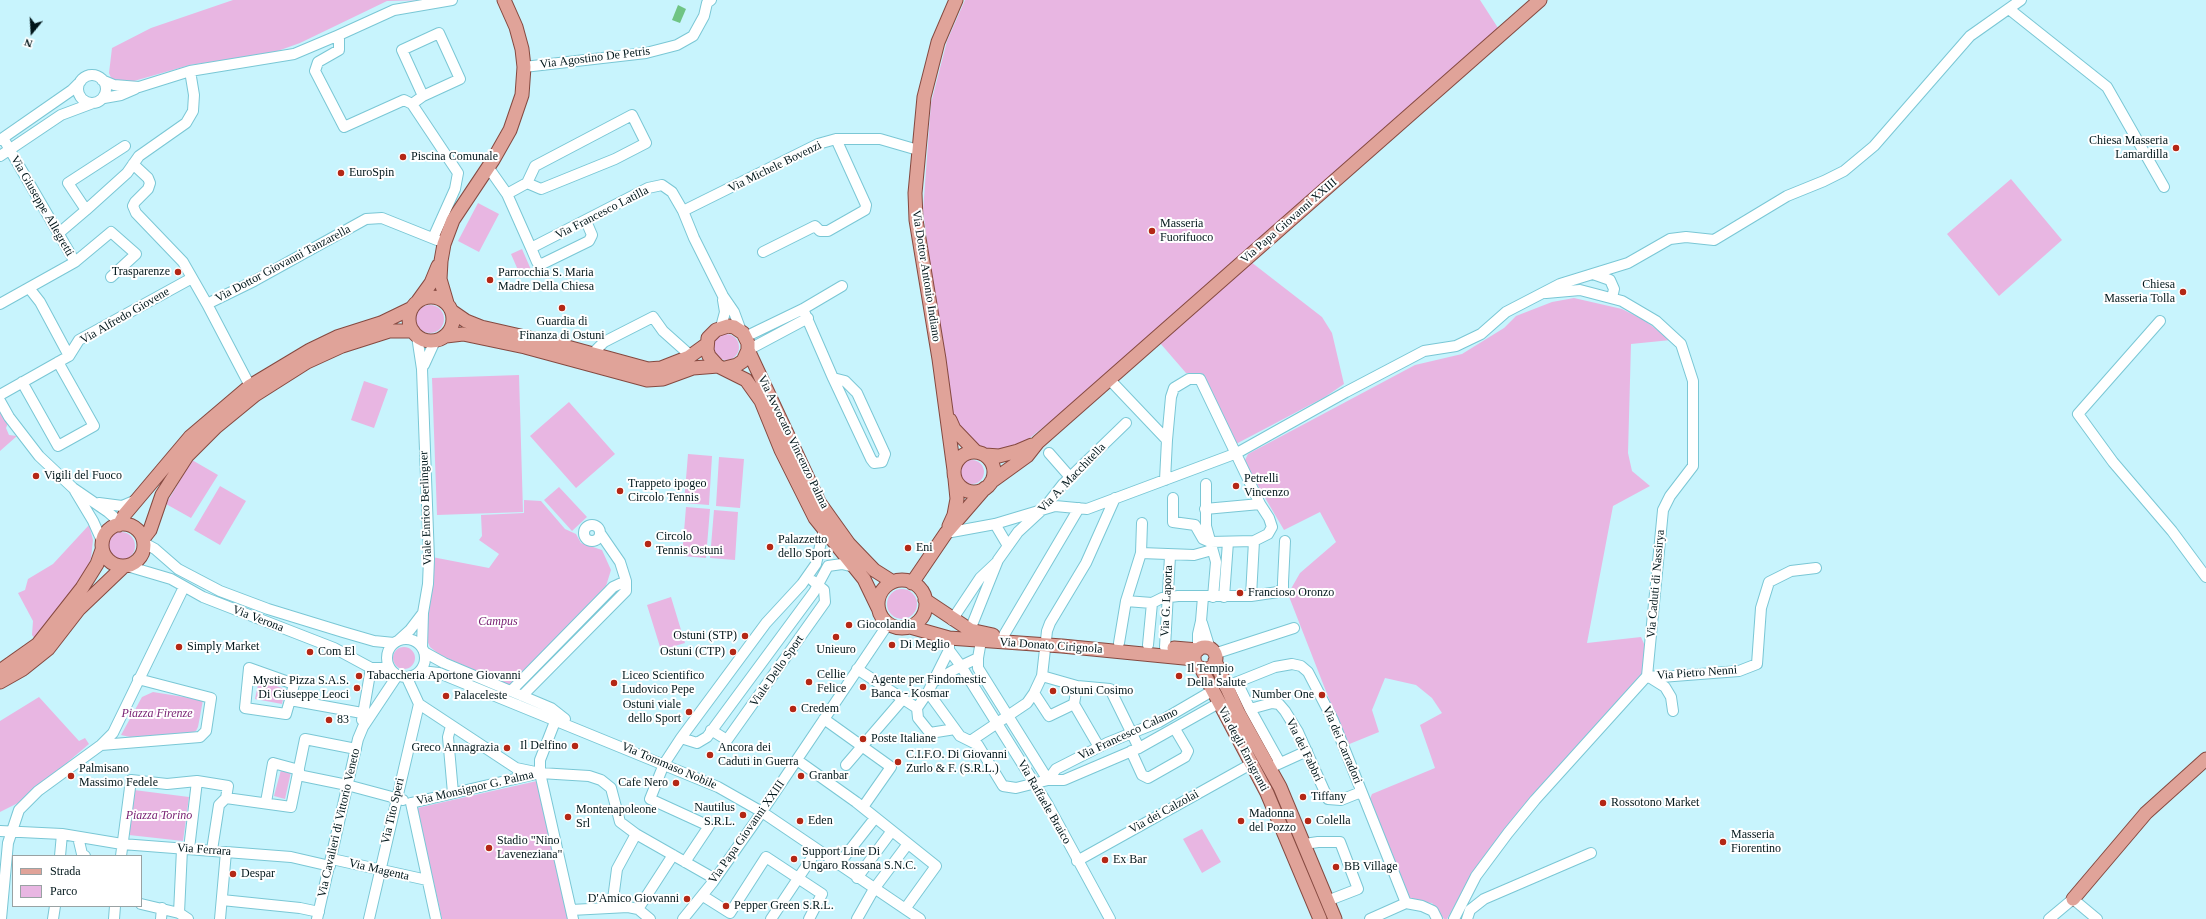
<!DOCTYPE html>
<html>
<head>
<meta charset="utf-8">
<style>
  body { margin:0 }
  #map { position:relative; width:2206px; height:919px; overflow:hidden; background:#c8f4fd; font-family:Georgia,serif }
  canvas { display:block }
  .legend { position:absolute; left:12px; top:855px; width:130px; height:52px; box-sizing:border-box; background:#fff; border:1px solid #99a2a3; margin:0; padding:5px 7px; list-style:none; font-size:12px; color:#00161a }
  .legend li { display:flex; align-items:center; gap:8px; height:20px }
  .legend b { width:20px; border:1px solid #99a2a3 }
  .north { position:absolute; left:12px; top:12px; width:40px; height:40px; -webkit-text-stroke:3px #fff; paint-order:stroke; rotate:198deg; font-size:11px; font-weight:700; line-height:16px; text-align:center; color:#00161a }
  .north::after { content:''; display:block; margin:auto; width:14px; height:18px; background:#00161a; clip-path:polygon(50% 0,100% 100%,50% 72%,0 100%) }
</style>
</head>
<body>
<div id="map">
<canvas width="2206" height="919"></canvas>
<ul class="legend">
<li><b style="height:5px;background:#e0a399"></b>Strada</li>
<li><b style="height:11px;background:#e8b6e2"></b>Parco</li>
</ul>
<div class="north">N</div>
</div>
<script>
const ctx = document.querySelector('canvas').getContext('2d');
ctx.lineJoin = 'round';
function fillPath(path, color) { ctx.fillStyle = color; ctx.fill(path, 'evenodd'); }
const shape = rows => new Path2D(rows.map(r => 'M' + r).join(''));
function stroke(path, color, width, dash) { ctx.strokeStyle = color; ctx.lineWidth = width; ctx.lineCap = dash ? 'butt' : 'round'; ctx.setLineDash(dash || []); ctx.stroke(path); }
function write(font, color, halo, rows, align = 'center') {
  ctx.font = font + ' Georgia,serif'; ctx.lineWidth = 4; ctx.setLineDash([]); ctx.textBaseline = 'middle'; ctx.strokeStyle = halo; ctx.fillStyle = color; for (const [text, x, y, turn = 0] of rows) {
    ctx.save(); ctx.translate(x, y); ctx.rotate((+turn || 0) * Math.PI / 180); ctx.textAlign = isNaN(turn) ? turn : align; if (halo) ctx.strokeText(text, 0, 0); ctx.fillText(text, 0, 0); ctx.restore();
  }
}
fillPath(shape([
  [233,0,428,0,387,1,300,43,272,53,190,65,127,83,117,82,111,78,109,73,112,48,151,28],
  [965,0,1480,0,1500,31,1090,390,1031,437,1013,448,990,450,980,447,966,438,950,409,923,211,931,103,947,41],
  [2011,179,2062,240,1999,296,1947,234],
  [478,203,499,214,479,252,458,241],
  [522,249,532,272,521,277,511,254],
  [1251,262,1322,317,1332,333,1344,384,1325,397,1236,444,1200,376,1186,373,1160,343],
  [1574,298,1622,309,1644,320,1671,340,1631,344,1628,453,1632,471,1650,486,1613,506,1587,643,1641,637,1645,646,1643,674,1505,828,1468,882,1447,919,1444,919,1432,903,1409,901,1369,801,1372,794,1435,768,1420,725,1442,713,1432,698,1416,685,1385,678,1372,710,1379,732,1347,745,1288,594,1300,573,1336,542,1320,512,1284,530,1244,462,1248,454,1415,365,1462,354,1504,328,1516,316,1552,302],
  '416 319a14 14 0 1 1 28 0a14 14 0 1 1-28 0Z',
  '713 347a13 13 0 1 1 26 0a13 13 0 1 1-26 0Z',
  [519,375,523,512,437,515,432,378],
  [364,381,388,389,374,428,351,420],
  [569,402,615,454,576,488,530,436],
  [0,411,8,423,6,428,9,435,17,436,0,451],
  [688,454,712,456,709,505,684,503],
  [719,457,744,459,740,508,716,506],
  [192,460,218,475,191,518,166,504],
  '960 472a12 12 0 1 1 24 0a12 12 0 1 1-24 0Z',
  [220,486,246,501,220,545,194,530],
  [559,487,587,517,572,531,544,500],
  [524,500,541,501,565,529,576,534,581,543,602,550,611,570,606,586,510,686,440,655,430,647,426,638,432,557,489,568,499,554,479,540,482,536,481,515,524,513],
  [686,507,710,509,706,558,682,556],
  [714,510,738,512,735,560,710,558],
  [89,525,93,540,91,558,84,576,35,639,32,635,33,621,18,593,25,590,28,579,53,564],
  '107 546a14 14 0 1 1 28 0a14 14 0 1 1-28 0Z',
  '887 604a15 15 0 1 1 30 0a15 15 0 1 1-30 0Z',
  [671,597,685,643,661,650,647,605],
  '393 658a11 11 0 1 1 22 0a11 11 0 1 1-22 0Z',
  [259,680,285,689,282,704,255,699],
  [153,692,203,700,198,727,196,731,191,733,130,737,121,735,142,697],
  [39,697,79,741,85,738,89,744,22,801,0,812,0,721],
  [281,770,291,772,285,799,274,796],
  [537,781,568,919,442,919,417,808],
  [134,790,189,797,183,841,129,835],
  [1202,829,1221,862,1202,873,1183,839]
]), '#e8b6e2');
fillPath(shape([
  [678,5,686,9,680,23,672,20]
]), '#6fc484');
const minor = shape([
  [2009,9,2107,87,2164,187],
  [524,67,646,53,677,45,693,36,704,16,707,3,711,0],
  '78 89a14 14 0 1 1 28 0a14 14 0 1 1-28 0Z',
  [102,80,114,85,139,87,190,71,294,54,339,35],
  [104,98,121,95,135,89],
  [412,104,423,96,460,79,439,33,402,50,423,96],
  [0,140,72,90,81,81],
  [0,156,61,115,93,103],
  [133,164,148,178,150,183,148,189,135,202,133,206,136,213,183,262,207,304],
  [488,167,507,194,531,248,648,188,662,185,672,192,683,211,694,238,723,296,734,312,741,331],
  [507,194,527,183,535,166,632,115,646,143,615,159,541,189,527,183],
  [86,210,127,173,139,156,186,123,193,111,194,95,190,71],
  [683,211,818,144,836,139,880,139,918,150],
  [59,233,86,210,68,183,125,146],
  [433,238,455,189,458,173,412,104,404,100,344,127,315,71,318,62,339,50,339,35,394,10,452,0],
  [531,248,537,262,542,264,589,241,592,235,586,221],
  [763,252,815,226,820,231,828,231,865,210,866,205,836,139],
  [75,262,111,232,136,254,111,277],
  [1593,274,1610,280,1614,289,1612,298],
  [29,288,40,302,69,356],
  [0,304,75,262,3,138],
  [803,309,833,378,871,459,874,463,882,462,885,454,857,393,845,381,833,378],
  [2160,321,2078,414,2113,462,2172,531,2206,577],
  [721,327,725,312,723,300],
  [417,336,422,369,429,559,428,584,423,613,422,648],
  [745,337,803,309,842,286],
  [748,350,808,318],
  [592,354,604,342,653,317,663,331,691,356],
  [424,365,435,341],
  [1110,380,1167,440],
  [22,382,58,446,94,426,58,362],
  [250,386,207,304,254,281,366,219,382,218,437,240],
  [0,395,69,356,79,340,192,278],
  [0,401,9,417,39,456,73,488,108,512,116,519,117,525],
  [1049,453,1070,477],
  [1165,480,1167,440,1171,397,1174,388,1189,379,1200,379,1260,504,1205,509],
  [1206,484,1206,526,1216,562,1213,597],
  [75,491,93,521,102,541],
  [1173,498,1173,522,1195,525,1203,539,1210,542,1254,541,1268,534,1272,527,1269,518,1260,504],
  [99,503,122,506,136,500],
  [995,524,1008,546],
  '584 533a8 8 0 1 1 16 0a8 8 0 1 1-16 0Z',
  [946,533,995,524,1055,506,1087,509,1237,453,1346,392,1424,351,1456,346,1481,334,1506,312,1560,284,1628,263,1670,239,1686,237,1714,240,1787,196,1824,181,1844,171,1874,146,1970,36,2021,0],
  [144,543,155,549,178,569,220,591,268,609,343,632,374,641,394,643],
  [1141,553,1194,555,1212,550],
  [127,566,171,579,203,597,334,648,371,668,389,668],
  [1251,596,1254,541],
  [1224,597,1228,542],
  [1126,601,1152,603,1162,598,1178,596,1251,596,1278,592,1283,588,1283,582,1285,541],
  [952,620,980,578,997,562],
  [1202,623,1210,649],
  [970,630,998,560,1018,532,1045,507,1063,484,1126,423],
  [1004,635,1079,508],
  [949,638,949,650,961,666,978,658,981,641],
  '387 658a19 19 0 1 1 38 0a19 19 0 1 1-38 0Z',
  [399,640,410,630,423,613],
  [1119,643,1126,601,1141,553,1142,523],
  [1148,645,1152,603],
  [1165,647,1170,556],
  [1198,650,1198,634,1201,621,1203,597],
  [424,652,444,663,551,708,565,719],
  [1214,654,1294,628],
  [978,658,978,668,1048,780],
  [857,669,917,708],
  [421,671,439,673,718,787,762,812,920,919],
  [1042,676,1077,686,1110,689,1139,748],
  [1647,676,1661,677,1739,671,1757,664,1761,608,1769,582,1791,571,1816,568],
  [1649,677,1665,687,1671,697,1673,711],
  [407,678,419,704,516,768,540,773],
  [933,682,961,666,1048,805,1110,919],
  [1237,682,1250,709,1272,703,1279,704,1285,711,1298,732,1328,799,1341,800,1361,792],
  [1077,686,1074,704,1099,747],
  [1225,687,1275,667,1292,664,1301,666,1308,672,1333,720,1406,903],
  [511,691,613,587,626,581],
  [928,692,960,736,978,745,1003,786,1016,788,1048,780,1064,780,1139,748,1219,703],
  [1034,693,1049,716,1074,704],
  [522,696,626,591,626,581,620,562,600,533],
  [290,700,294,684,249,668,245,708,286,714,290,700,362,713],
  [917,708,928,692,949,650],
  [917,708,918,718,930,733,955,729],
  [1250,709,1280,763],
  [556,719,540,760,540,773,573,919],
  [824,719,891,767,863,807],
  [362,720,371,668],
  [451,726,448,737,453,793],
  [711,730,727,740,825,602,824,590,813,581],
  [681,738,697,743,707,737,814,592,828,566,842,564,854,567],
  [972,740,1027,703,1034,693,1042,676,1047,631,1050,623,1086,563,1115,498],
  [101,745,200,737,206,731,211,698,138,679],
  [1131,751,1142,775,1148,778,1185,757,1188,751,1175,729],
  [797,760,856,802,936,866,905,909],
  [846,765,902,700],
  [1274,766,1307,751],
  [298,775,347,785,403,800],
  [1048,780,1056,769,1107,743,1159,722,1212,691],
  [226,798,291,807,305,739,356,749],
  [266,802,273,763,299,770],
  [411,803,540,773,589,776,601,780,611,788,620,822,636,834,715,879],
  [411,803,436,919],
  [0,831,62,834,122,844,291,857,330,866],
  [78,837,82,854,85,856],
  [1305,844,1318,842,1340,842,1358,889,1327,901],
  [189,849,197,781],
  [60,856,62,834],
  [121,856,131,780,167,784,197,781,228,786,226,798,219,805,212,850],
  [332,859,427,880],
  [1077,861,1251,764],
  [685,862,709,826,650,799,664,764,681,738,766,623,802,584,816,564,824,529],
  [838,865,875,818],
  [857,878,891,832],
  [703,896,730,913,766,857,822,894,809,919],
  [222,900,300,908,319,912],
  [141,904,179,913,188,919],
  [612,907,617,869,636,834],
  [638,909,673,855],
  [571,910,628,907,638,909,650,919],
  [179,913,182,849],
  [1,919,8,843,19,810,38,791,101,745,113,733,184,587],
  [53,919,55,906],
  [114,919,115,906],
  [161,919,162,908],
  [220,919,226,852],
  [317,919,358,739,363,727,397,676],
  [369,919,419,704],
  [683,919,713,882,753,825,888,624],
  [771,919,817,850],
  [857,919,874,889,907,845],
  [1370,919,1406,903,1422,906,1433,911,1437,919],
  [1454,919,1476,876,1508,833,1535,800,1647,676,1663,510,1670,496,1693,466,1693,381,1681,344,1656,321,1622,301,1580,290,1546,293],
  [1467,919,1470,910,1484,899,1591,853],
  [2049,919,2073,899,2097,919]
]);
const major = shape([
  '409 319a22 22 0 1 1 44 0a22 22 0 1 1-44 0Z',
  [418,301,431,283,438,266],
  [447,303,440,279,441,261,444,244,453,220,493,160,510,130,522,95,524,67,522,49,516,27,504,0],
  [453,312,466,321,481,327,560,345,648,369,661,368,689,357,707,344],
  [446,336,463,334,525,347,647,380,663,379,693,368,718,366],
  [748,350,819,502,849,544,874,570,893,582],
  [725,368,737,365,743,361,748,350,748,343,743,333,734,327,728,326,716,330,708,338,707,350,709,356,718,366,746,380,761,401,781,450,815,518,864,579,878,608],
  [950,420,954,429,976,452],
  '954 472a20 20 0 1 1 40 0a20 20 0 1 1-40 0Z',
  [985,455,999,456,1018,451,1032,445],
  [954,470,939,359,916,220,915,193,924,97,938,42,956,0],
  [991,482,1027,456,1038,442,1540,0],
  '102 545a21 21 0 1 1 42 0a21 21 0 1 1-42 0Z',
  [119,525,125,514,190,437,250,386,310,350,337,337,381,323,412,308],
  [949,526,954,515,957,499,955,479],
  [143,539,150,530,162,495,187,456,216,427,255,395,307,362,342,346,389,331,413,331],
  '878 604a24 24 0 1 1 48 0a24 24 0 1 1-48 0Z',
  [912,583,946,533,985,488],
  [925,600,970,630,993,635],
  [910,627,949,638,1062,646,1194,659],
  '1194 658a11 11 0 1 1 22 0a11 11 0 1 1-22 0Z',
  [1174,648,1198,650],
  [1215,661,1238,712,1280,787,1335,919],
  [1201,668,1267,793,1320,919],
  [0,671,38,644,82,588,97,564,102,550],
  [0,682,23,669,48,649,79,609,123,567],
  [2073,899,2146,813,2206,759]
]);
stroke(minor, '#7ac7d5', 12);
stroke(major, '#854940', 15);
stroke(minor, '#fff', 10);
stroke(major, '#e0a399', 13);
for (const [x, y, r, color] of [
  [2176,148,4,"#b42715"],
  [403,157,4,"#b42715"],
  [341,173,4,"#b42715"],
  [1152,231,4,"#b42715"],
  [178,272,4,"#b42715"],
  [490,280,4,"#b42715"],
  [2183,292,4,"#b42715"],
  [562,308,4,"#b42715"],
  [36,476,4,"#b42715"],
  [1236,486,4,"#b42715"],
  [620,491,4,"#b42715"],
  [648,544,4,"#b42715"],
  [770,547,4,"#b42715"],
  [908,548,4,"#b42715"],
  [1240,593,4,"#b42715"],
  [849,625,4,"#b42715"],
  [745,636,4,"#b42715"],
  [836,637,4,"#b42715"],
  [892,645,4,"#b42715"],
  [179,647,4,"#b42715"],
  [310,652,4,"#b42715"],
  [733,652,4,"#b42715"],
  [359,676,4,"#b42715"],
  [1179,676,4,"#b42715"],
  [809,682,4,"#b42715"],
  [614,683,4,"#b42715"],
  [863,687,4,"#b42715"],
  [357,688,4,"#b42715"],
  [1053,691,4,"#b42715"],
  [1322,695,4,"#b42715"],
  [446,696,4,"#b42715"],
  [793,709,4,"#b42715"],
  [689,712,4,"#b42715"],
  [329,720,4,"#b42715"],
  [863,739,4,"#b42715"],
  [575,746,4,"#b42715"],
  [507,748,4,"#b42715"],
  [710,755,4,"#b42715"],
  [898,762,4,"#b42715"],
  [71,776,4,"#b42715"],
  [801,776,4,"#b42715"],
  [676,783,4,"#b42715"],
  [1303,797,4,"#b42715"],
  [1603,803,4,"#b42715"],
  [743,815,4,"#b42715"],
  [568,817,4,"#b42715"],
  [800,821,4,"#b42715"],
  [1241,821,4,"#b42715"],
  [1308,821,4,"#b42715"],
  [1723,842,4,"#b42715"],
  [489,848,4,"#b42715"],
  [794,859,4,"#b42715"],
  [1105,860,4,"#b42715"],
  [1336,867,4,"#b42715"],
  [233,874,4,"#b42715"],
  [687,899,4,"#b42715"],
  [726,906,4,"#b42715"]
]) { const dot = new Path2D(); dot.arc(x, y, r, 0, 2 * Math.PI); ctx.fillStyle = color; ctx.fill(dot); stroke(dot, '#fff', 1.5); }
write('12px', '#00161a', '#fff', [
  ["Via Agostino De Petris",595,58,-7],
  ["Via Michele Bovenzi",775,167,-26],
  ["Via Giuseppe Allegretti",42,206,60],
  ["Via Francesco Latilla",602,213,-27],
  ["Via Papa Giovanni XXIII",1289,221,-41],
  ["Via Dottor Giovanni Tanzarella",283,264,-28],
  ["Via Dottor Antonio Indiano",926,276,81],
  ["Via Alfredo Giovene",125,316,-30],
  ["Via Avvocato Vincenzo Palma",793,442,64],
  ["Via A. Macchitella",1072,478,-46],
  ["Viale Enrico Berlinguer",426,508,-92],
  ["Via Caduti di Nassirya",1656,584,-85],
  ["Via G. Laporta",1167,601,-87],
  ["Via Verona",258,619,21],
  ["Via Donato Cirignola",1051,646,4],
  ["Viale Dello Sport",777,671,-55],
  ["Via Pietro Nenni",1697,673,-4],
  ["Via Francesco Calamo",1128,734,-25],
  ["Via dei Carradori",1342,745,67],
  ["Via degli Emigranti",1243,749,62],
  ["Via dei Fabbri",1304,750,64],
  ["Via Tommaso Nobile",669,766,23],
  ["Via Monsignor G. Palma",475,788,-13],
  ["Via Raffaele Braico",1044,802,60],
  ["Via Tito Speri",393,811,-77],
  ["Via dei Calzolai",1164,812,-29],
  ["Via Cavalieri di Vittorio Veneto",339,823,-77],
  ["Via Papa Giovanni XXIII",747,832,-55],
  ["Via Ferrara",204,850,4],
  ["Via Magenta",379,870,13]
]);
write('12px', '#00161a', '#fff', [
  ["Chiesa Masseria",2168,141,"right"],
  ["Lamardilla",2168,155,"right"],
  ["Piscina Comunale",411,157],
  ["EuroSpin",349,173],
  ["Masseria",1160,224],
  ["Fuorifuoco",1160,238],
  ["Trasparenze",170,272,"right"],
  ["Parrocchia S. Maria",498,273],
  ["Madre Della Chiesa",498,287],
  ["Chiesa",2175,285,"right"],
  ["Masseria Tolla",2175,299,"right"],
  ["Guardia di",562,322,"center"],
  ["Finanza di Ostuni",562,336,"center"],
  ["Vigili del Fuoco",44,476],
  ["Petrelli",1244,479],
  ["Vincenzo",1244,493],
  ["Trappeto ipogeo",628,484],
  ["Circolo Tennis",628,498],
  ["Circolo",656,537],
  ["Tennis Ostuni",656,551],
  ["Palazzetto",778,540],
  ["dello Sport",778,554],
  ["Eni",916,548],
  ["Francioso Oronzo",1248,593],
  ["Giocolandia",857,625],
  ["Ostuni (STP)",737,636,"right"],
  ["Di Meglio",900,645],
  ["Simply Market",187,647],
  ["Unieuro",836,650,"center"],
  ["Com El",318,652],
  ["Ostuni (CTP)",725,652,"right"],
  ["Il Tempio",1187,669],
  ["Della Salute",1187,683],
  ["Cellie",817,675],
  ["Felice",817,689],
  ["Tabaccheria Aportone Giovanni",367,676],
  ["Liceo Scientifico",622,676],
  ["Ludovico Pepe",622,690],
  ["Agente per Findomestic",871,680],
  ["Banca - Kosmar",871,694],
  ["Mystic Pizza S.A.S.",349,681,"right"],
  ["Di Giuseppe Leoci",349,695,"right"],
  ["Ostuni Cosimo",1061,691],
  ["Number One",1314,695,"right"],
  ["Palaceleste",454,696],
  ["Ostuni viale",681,705,"right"],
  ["dello Sport",681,719,"right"],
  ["Credem",801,709],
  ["83",337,720],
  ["Poste Italiane",871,739],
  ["Il Delfino",567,746,"right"],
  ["Greco Annagrazia",499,748,"right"],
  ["Ancora dei",718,748],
  ["Caduti in Guerra",718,762],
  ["C.I.F.O. Di Giovanni",906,755],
  ["Zurlo & F. (S.R.L.)",906,769],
  ["Palmisano",79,769],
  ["Massimo Fedele",79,783],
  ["Granbar",809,776],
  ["Cafe Nero",668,783,"right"],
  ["Tiffany",1311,797],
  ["Rossotono Market",1611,803],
  ["Nautilus",735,808,"right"],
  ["S.R.L.",735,822,"right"],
  ["Montenapoleone",576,810],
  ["Srl",576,824],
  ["Madonna",1249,814],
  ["del Pozzo",1249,828],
  ["Eden",808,821],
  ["Colella",1316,821],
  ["Masseria",1731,835],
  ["Fiorentino",1731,849],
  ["Stadio \"Nino",497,841],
  ["Laveneziana\"",497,855],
  ["Support Line Di",802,852],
  ["Ungaro Rossana S.N.C.",802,866],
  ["Ex Bar",1113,860],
  ["BB Village",1344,867],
  ["Despar",241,874],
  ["D'Amico Giovanni",679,899,"right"],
  ["Pepper Green S.R.L.",734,906]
], 'left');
write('italic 12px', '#792273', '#fff', [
  ["Campus",498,622],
  ["Piazza Firenze",157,714],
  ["Piazza Torino",159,816]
]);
</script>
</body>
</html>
